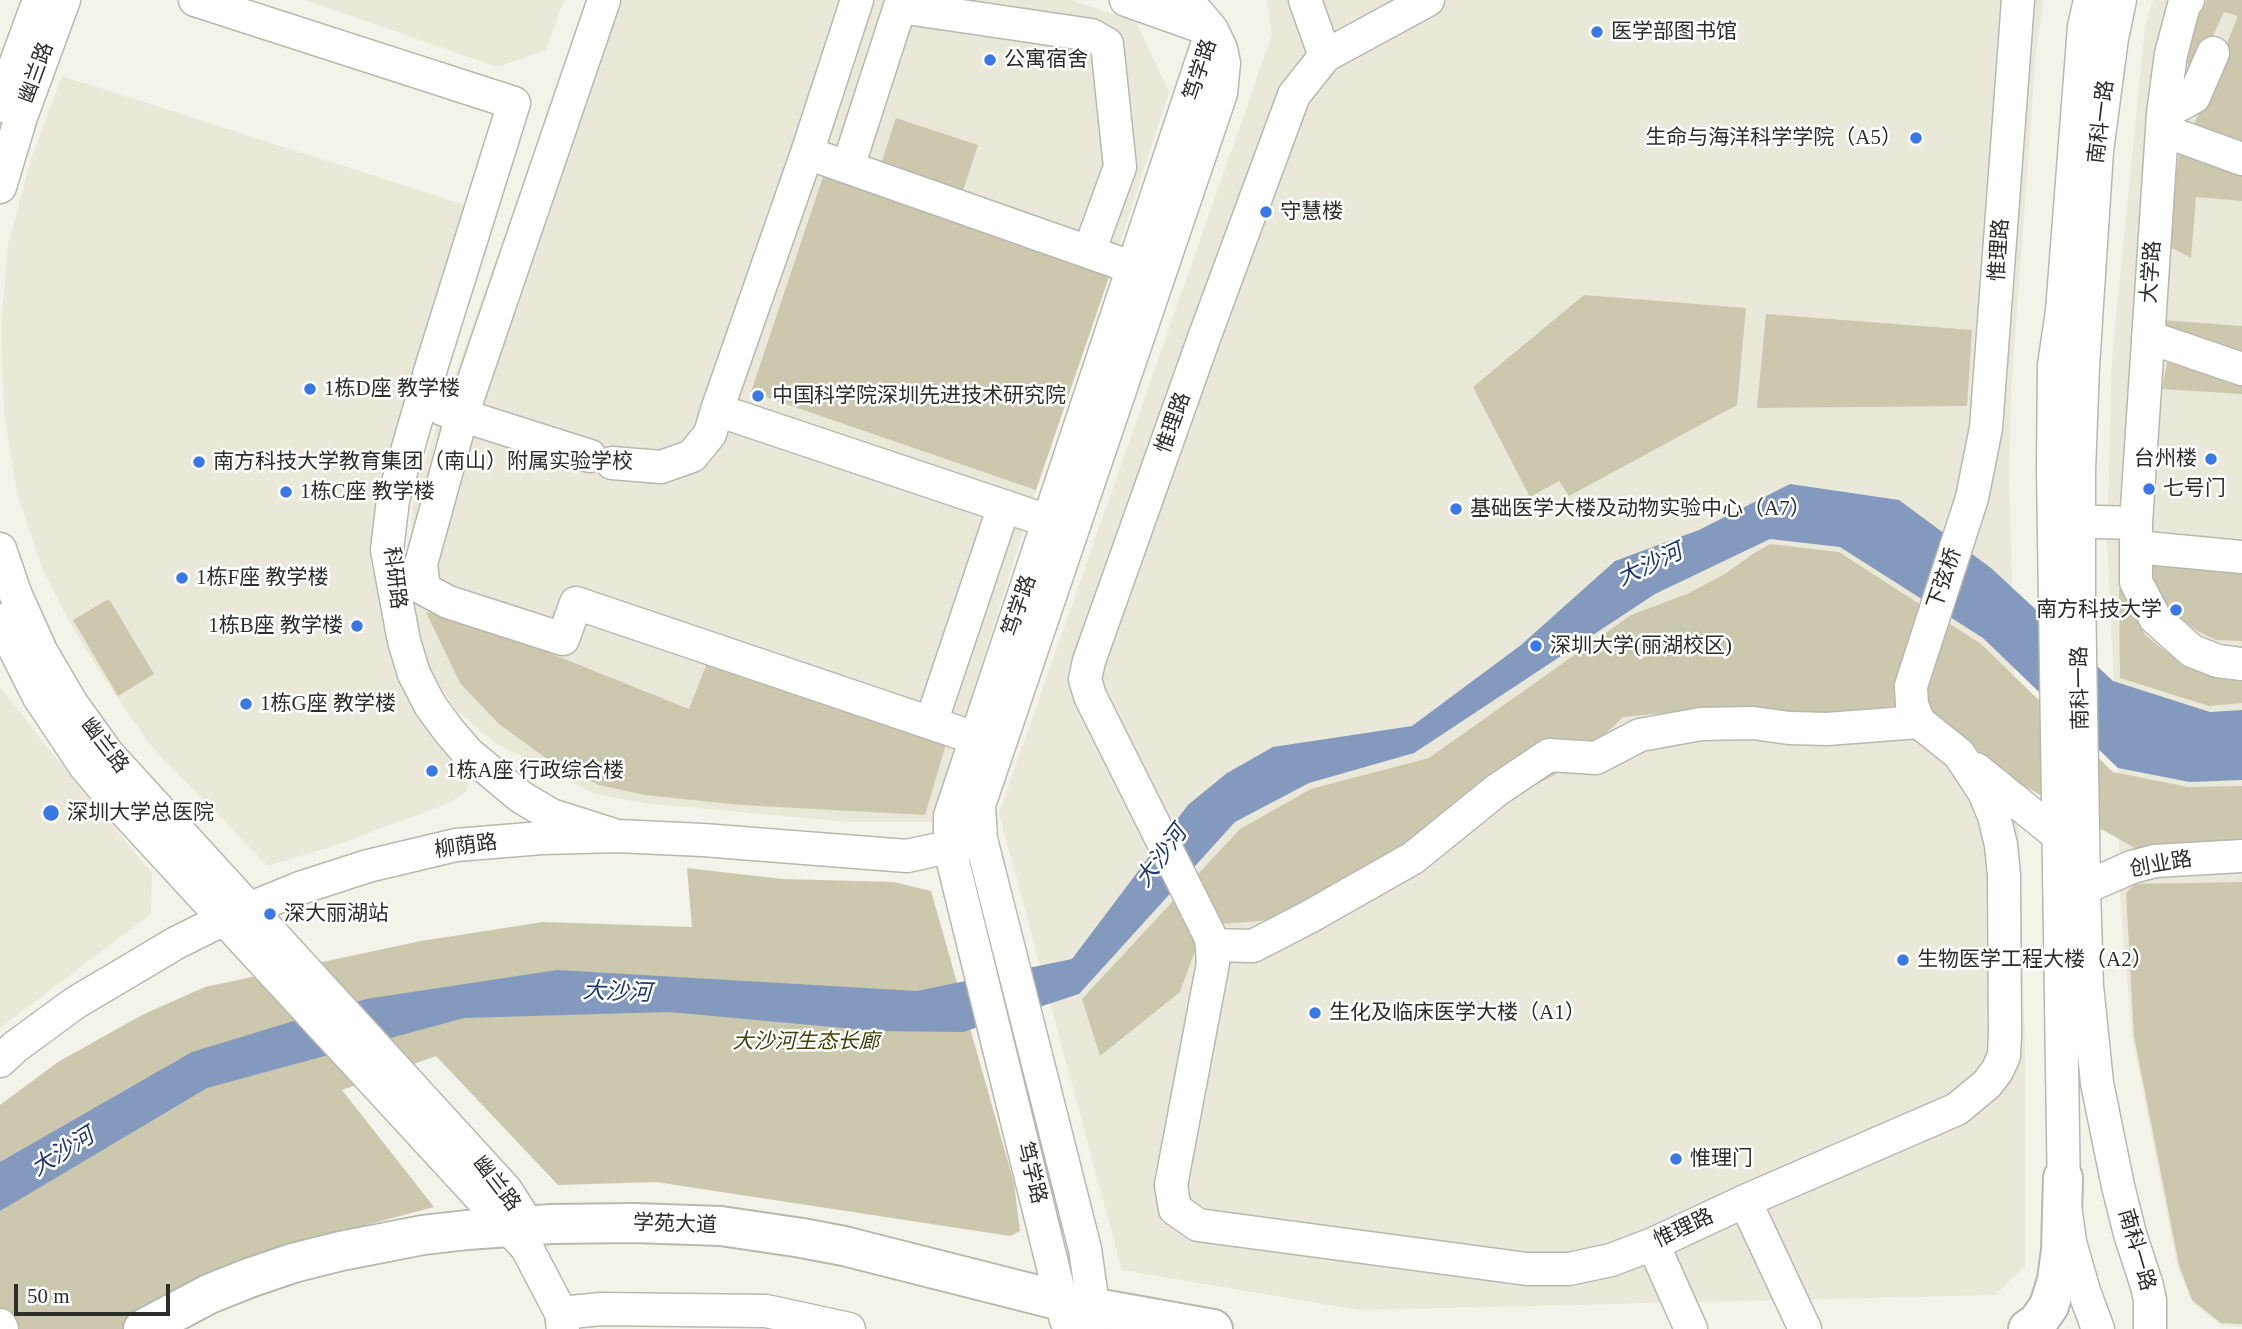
<!DOCTYPE html>
<html>
<head>
<meta charset="utf-8">
<style>
  body { margin:0 }
  #map { position:relative; width:2242px; height:1329px; overflow:hidden; background:#f4f3ea; font-family:"Times New Roman",serif }
  canvas { display:block }
  .scale { position:absolute; left:14px; top:1284px; width:156px; height:32px; box-sizing:border-box; border:4px solid #2d2d29; border-top:0; padding-left:9px; font-size:21px; line-height:24px; white-space:nowrap; color:#2d2d29; -webkit-text-stroke:5px #fff; paint-order:stroke }
</style>
</head>
<body>
<div id="map">
<canvas width="2242" height="1329"></canvas>
<div class="scale">50 m</div>
</div>
<script>
const ctx = document.querySelector('canvas').getContext('2d');
ctx.lineJoin = 'round';
function fillPath(path, color) { ctx.fillStyle = color; ctx.fill(path, 'evenodd'); }
const shape = rows => new Path2D(rows.map(r => 'M' + r).join(''));
function stroke(path, color, width, dash) { ctx.strokeStyle = color; ctx.lineWidth = width; ctx.lineCap = dash ? 'butt' : 'round'; ctx.setLineDash(dash || []); ctx.stroke(path); }
function write(font, color, halo, rows, align = 'center') {
  ctx.font = font + ' "Times New Roman","Noto Sans SC",serif'; ctx.lineWidth = 5; ctx.setLineDash([]); ctx.textBaseline = 'middle'; ctx.strokeStyle = halo; ctx.fillStyle = color; for (const [text, x, y, turn = 0] of rows) {
    ctx.save(); ctx.translate(x, y); ctx.rotate((+turn || 0) * Math.PI / 180); ctx.textAlign = isNaN(turn) ? turn : align; if (halo) ctx.strokeText(text, 0, 0); ctx.fillText(text, 0, 0); ctx.restore();
  }
}
fillPath(shape([
  [305,0,564,0,546,50,498,67],
  [588,0,1071,0,1136,22,1169,92,1110,274,1036,490,932,822,849,822,643,803,595,794,495,743,456,710,421,656,410,553,412,510,420,474],
  [1267,0,2044,0,2036,51,2011,392,2009,478,2025,1054,2025,1266,1995,1295,1359,1310,1122,1270,999,813,1272,35],
  [2153,0,2242,0,2242,1327,2221,1325,2192,1302,2177,1265,2132,1036,2120,896,2118,768,2107,538,2112,359,2145,27],
  [62,76,468,206,379,482,375,537,379,594,389,640,471,770,467,791,449,803,339,844,268,866,151,746,97,668,68,619,42,568,17,493,4,413,1,330,8,245,31,159],
  [0,687,52,753,152,873,151,914,0,1028]
]), '#eae8d8');
fillPath(shape([
  [2207,0,2242,0,2242,147,2202,132,2194,124,2238,16,2224,12,2195,75,2190,73,2186,56,2191,32],
  [896,118,978,145,963,191,881,164],
  [2193,151,2242,169,2242,201,2196,197,2191,258,2166,245,2179,154],
  [825,171,1110,274,1036,490,751,392],
  [1584,295,1746,308,1737,405,1569,496,1559,481,1530,497,1473,387],
  [1766,314,1972,330,1967,406,1757,408],
  [2162,320,2242,326,2242,360,2161,329],
  [2168,358,2242,377,2242,394,2162,389],
  [1770,544,1839,552,1981,644,2113,772,2188,787,2242,786,2242,849,2187,850,2135,848,2006,776,1939,718,1705,709,1623,717,1573,765,1285,919,1221,924,1196,948,1180,992,1100,1056,1082,999,1240,829,1311,789,1429,758,1631,615,1687,594,1725,574,1753,554],
  [2242,562,2242,641,2216,640,2199,632,2173,613,2152,588,2150,563],
  [2119,587,2145,635,2165,651,2196,669,2242,677,2242,703,2209,706,2120,678],
  [109,599,154,674,118,696,73,620],
  [426,612,477,624,689,709,707,663,946,744,925,815,741,805,645,795,599,785,547,759,499,724,460,683],
  [687,868,782,879,894,882,931,891,1014,1183,1020,1231,1010,1236,656,1182,558,1185,436,1056,342,1090,434,1207,283,1247,132,1329,0,1329,0,1105,58,1062,142,1015,205,987,421,941,543,922,692,927],
  [2242,882,2242,1324,2221,1323,2192,1300,2179,1265,2134,1036,2126,893,2135,884]
]), '#cbc8ad');
fillPath(shape([
  [1790,484,1899,500,1991,568,2113,681,2210,712,2242,710,2242,780,2190,782,2118,768,1983,638,1840,547,1770,539,1655,594,1414,753,1309,783,1235,822,1079,994,963,1032,876,1031,669,1012,464,1018,207,1088,0,1211,0,1162,192,1052,366,999,557,970,917,991,1072,959,1188,805,1227,773,1273,747,1412,726,1521,645,1615,561,1699,530]
]), '#8399be');
const minor = shape([
  [195,0,514,103,432,365,393,500,387,550,404,641,414,674,430,705,449,731,468,753,521,797,551,815,617,836],
  [604,0,462,415,421,564,424,589,448,602,563,639,576,603,975,738],
  [857,0,807,153,717,410,1048,521],
  [1126,0,1205,28],
  [1305,0,1325,56],
  [1428,0,1325,56,1294,95,1204,338,1089,661,1085,679,1090,696,1211,938,1213,963,1171,1185,1175,1209,1198,1225,1527,1269,1569,1269,1611,1260,1653,1244,1745,1201,1957,1109,1987,1084,1997,1071,2004,1056,2005,1035,2004,875,2001,845,1994,816,1984,792,1959,754,1919,722,1912,705,1911,686,1972,498,1986,428,2018,0],
  [2090,0,2084,27,2062,311,2054,365,2053,470,2064,1198,2070,1242,2084,1291,2098,1329],
  [2120,0,2112,38,2097,151,2083,366,2079,471,2079,593,2084,888,2087,986,2097,1083,2118,1186,2130,1234,2147,1286,2150,1300,2150,1329],
  [2188,0,2184,5,2171,54,2163,114,2136,523,2136,582,2155,618,2192,651,2218,661,2242,664],
  [900,7,1091,35,1107,44,1120,167,1089,252],
  [0,106,39,0],
  [2163,114,2194,97,2213,53],
  [2162,130,2242,159],
  [807,153,1134,268],
  [848,167,902,0],
  [0,187,21,117,64,0],
  [2148,337,2242,369],
  [442,409,590,456],
  [612,463,661,467,692,456,710,434,717,410],
  [2060,521,2136,523],
  [2136,547,2242,557],
  [0,549,15,593,41,651,72,704,108,754,506,1190,520,1212,525,1226,527,1242],
  [0,620,39,697,85,766,108,793,527,1248,561,1313,563,1329],
  [931,723,1004,506],
  [1976,769,2059,836],
  [2084,888,2132,867,2155,861,2242,856],
  [1212,945,1253,946,1309,917,1413,858,1497,790,1549,755,1596,758,1640,735,1701,724,1753,723,1789,728,1827,729,1919,722],
  [0,1061,15,1047,75,1003,176,943,224,919,300,888,368,866,456,845,542,838,617,836,703,840,907,856,971,842],
  [1745,1201,1805,1329],
  [1653,1244,1691,1329],
  [561,1313,601,1309,766,1311,849,1329],
  [1066,1320,953,862,950,843,950,816,1212,30],
  [0,1325,2,1329],
  [1088,1329,1091,1291,1085,1249,981,839,979,805,1221,93,1224,63,1221,49,1212,30,1198,13,1183,0]
]);
const major = shape([
  [143,1329,209,1294,249,1278,293,1263,341,1251,423,1235,467,1230,551,1224,634,1223,721,1226,802,1238,844,1246,1073,1304,1213,1329],
  [2028,1329,2037,1323,2049,1306,2057,1280,2061,1250,2063,1178]
]);
stroke(minor, '#b8b8af', 35);
stroke(major, '#b8b8af', 42);
stroke(minor, '#fff', 32);
stroke(major, '#fff', 38);
for (const [x, y, r, color] of [
  [1597,32,7,"#3a78e7"],
  [990,60,7,"#3a78e7"],
  [1916,138,7,"#3a78e7"],
  [1266,212,7,"#3a78e7"],
  [310,389,7,"#3a78e7"],
  [758,396,7,"#3a78e7"],
  [2211,459,7,"#3a78e7"],
  [199,462,7,"#3a78e7"],
  [2149,489,7,"#3a78e7"],
  [286,492,7,"#3a78e7"],
  [1456,509,7,"#3a78e7"],
  [182,578,7,"#3a78e7"],
  [2176,610,7,"#3a78e7"],
  [357,626,7,"#3a78e7"],
  [1536,646,7,"#3a78e7"],
  [246,704,7,"#3a78e7"],
  [432,771,7,"#3a78e7"],
  [51,813,9,"#3a78e7"],
  [270,914,7,"#3a78e7"],
  [1903,960,7,"#3a78e7"],
  [1315,1013,7,"#3a78e7"],
  [1676,1159,7,"#3a78e7"]
]) { const dot = new Path2D(); dot.arc(x, y, r, 0, 2 * Math.PI); ctx.fillStyle = color; ctx.fill(dot); stroke(dot, '#fff', 2.5); }
write('21px', '#2d2d29', '#fff', [
  ["医学部图书馆",1611,32],
  ["公寓宿舍",1004,60],
  ["生命与海洋科学学院（A5）",1902,138,"right"],
  ["守慧楼",1280,212],
  ["1栋D座 教学楼",324,389],
  ["中国科学院深圳先进技术研究院",772,396],
  ["台州楼",2197,459,"right"],
  ["南方科技大学教育集团（南山）附属实验学校",213,462],
  ["七号门",2163,489],
  ["1栋C座 教学楼",300,492],
  ["基础医学大楼及动物实验中心（A7）",1470,509],
  ["1栋F座 教学楼",196,578],
  ["南方科技大学",2162,610,"right"],
  ["1栋B座 教学楼",343,626,"right"],
  ["深圳大学(丽湖校区)",1550,646],
  ["1栋G座 教学楼",260,704],
  ["1栋A座 行政综合楼",446,771],
  ["深圳大学总医院",67,813],
  ["深大丽湖站",284,914],
  ["生物医学工程大楼（A2）",1917,960],
  ["生化及临床医学大楼（A1）",1329,1013],
  ["惟理门",1690,1159]
], 'left');
write('21px', '#2d2d29', '#fff', [
  ["笃学路",1201,70,-72],
  ["幽兰路",37,73,-70],
  ["南科一路",2102,122,-83],
  ["惟理路",2000,250,-86],
  ["大学路",2152,272,-86],
  ["惟理路",1174,423,-70],
  ["科研路",394,578,83],
  ["下弦桥",1945,579,-71],
  ["笃学路",1020,606,-71],
  ["南科一路",2081,688,-91],
  ["幽兰路",104,746,52],
  ["柳荫路",466,847,-8],
  ["创业路",2161,865,-10],
  ["笃学路",1031,1173,76],
  ["幽兰路",496,1184,52],
  ["学苑大道",675,1225,2],
  ["惟理路",1684,1229,-25],
  ["南科一路",2136,1250,74]
]);
write('italic 21px', '#464008', '#fff', [
  ["大沙河生态长廊",806,1042]
]);
write('italic 23px', '#203b6c', '#fff', [
  ["大沙河",1650,566,-25],
  ["大沙河",1162,857,-54],
  ["大沙河",617,993,2],
  ["大沙河",63,1153,-32]
]);
</script>
</body>
</html>
